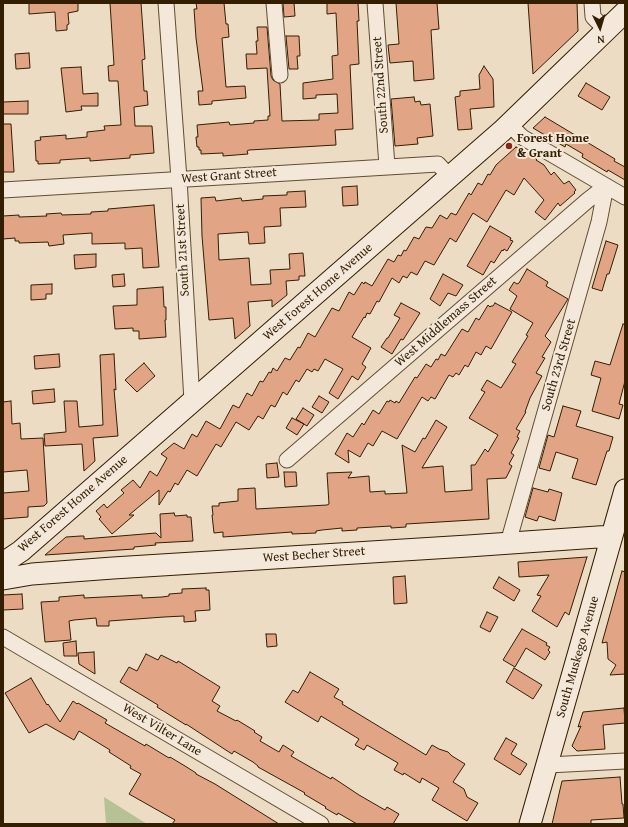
<!DOCTYPE html>
<html>
<head>
<meta charset="utf-8">
<style>
  body { margin:0 }
  #map { position:relative; width:628px; height:827px; overflow:hidden; background:#ecdcc4; font-family:"Gentium Book Plus",serif }
  canvas { display:block }
  .frame { position:absolute; inset:0; border:4px solid #331e01; pointer-events:none }
  .north { position:absolute; left:580px; top:8px; width:40px; height:40px; -webkit-text-stroke:3px #f3e8d9; paint-order:stroke; rotate:175deg; font-size:11px; font-weight:700; line-height:16px; text-align:center; color:#331e01 }
  .north::after { content:''; display:block; margin:auto; width:14px; height:18px; background:#331e01; clip-path:polygon(50% 0,100% 100%,50% 72%,0 100%) }
</style>
</head>
<body>
<div id="map">
<canvas width="628" height="827"></canvas>
<div class="frame"></div>
<div class="north">N</div>
</div>
<script>
const ctx = document.querySelector('canvas').getContext('2d');
ctx.lineJoin = 'round';
function fillPath(path, color) { ctx.fillStyle = color; ctx.fill(path, 'evenodd'); }
const shape = rows => new Path2D(rows.map(r => 'M' + r).join(''));
function stroke(path, color, width, dash) { ctx.strokeStyle = color; ctx.lineWidth = width; ctx.lineCap = dash ? 'butt' : 'round'; ctx.setLineDash(dash || []); ctx.stroke(path); }
function write(font, color, halo, rows, align = 'center') {
  ctx.font = font + ' "Gentium Book Plus",serif'; ctx.lineWidth = 4; ctx.setLineDash([]); ctx.textBaseline = 'middle'; ctx.strokeStyle = halo; ctx.fillStyle = color; for (const [text, x, y, turn = 0] of rows) {
    ctx.save(); ctx.translate(x, y); ctx.rotate((+turn || 0) * Math.PI / 180); ctx.textAlign = isNaN(turn) ? turn : align; if (halo) ctx.strokeText(text, 0, 0); ctx.fillText(text, 0, 0); ctx.restore();
  }
}
fillPath(shape([
  [104,797,147,824,106,824]
]), '#b6c196');
const building = shape([
  [29,3,78,3,78,11,68,13,69,24,67,25,67,30,56,31,55,12,29,14,29,3],
  [110,3,141,3,145,59,142,60,144,91,147,91,148,105,134,107,135,126,152,126,154,153,130,155,130,158,90,161,90,158,60,160,60,163,38,164,38,161,36,161,35,141,41,140,40,137,66,135,66,139,87,137,87,132,105,130,104,126,121,125,118,81,109,81,108,66,114,65,110,3],
  [196,3,224,3,226,24,228,24,229,37,222,38,226,87,245,86,246,98,212,101,212,104,199,105,198,91,203,91,196,38,194,9,197,9,196,3],
  [283,3,294,3,295,16,284,17,283,3],
  [327,3,358,3,359,21,357,21,359,64,350,65,353,129,335,130,336,145,249,150,247,151,248,154,223,156,223,153,201,154,201,150,199,150,199,147,197,147,196,137,198,137,197,125,229,122,230,125,254,123,254,121,268,120,268,116,270,116,267,68,247,69,246,54,257,54,256,41,258,41,257,27,267,27,271,76,273,80,280,84,282,121,319,120,319,114,338,113,337,94,316,95,316,98,303,99,303,83,333,79,332,56,338,55,336,13,327,14,327,3],
  [396,3,437,3,439,29,431,30,434,79,414,81,413,61,390,63,388,45,399,44,396,3],
  [528,3,577,3,578,31,533,74,528,3],
  [286,36,299,36,300,56,297,56,298,69,289,69,286,36],
  [29,53,30,68,16,69,15,54,29,53],
  [484,66,493,79,494,107,470,109,472,129,458,130,455,97,460,96,460,91,480,89,479,75,484,66],
  [81,67,83,94,98,93,98,106,81,106,82,110,66,112,61,68,81,67],
  [586,83,610,97,602,110,578,96,586,83],
  [414,97,415,102,420,101,421,105,430,104,433,136,417,138,418,144,395,146,391,99,414,97],
  [28,101,28,114,3,114,3,102,28,101],
  [545,117,615,159,614,161,625,167,625,180,608,170,607,172,582,157,583,154,566,144,565,147,533,128,545,117],
  [3,124,11,124,14,172,3,172,3,124],
  [516,147,537,159,536,160,544,165,551,175,554,172,564,184,569,181,576,190,574,192,575,193,560,206,558,203,545,220,535,212,544,200,524,178,514,195,506,190,487,222,473,213,456,242,450,238,434,265,425,261,417,275,411,272,407,278,403,276,399,283,392,278,379,302,377,301,370,314,367,313,365,318,364,317,352,337,371,348,362,364,366,367,358,380,352,376,338,399,329,393,343,369,325,359,318,371,314,369,312,372,307,369,299,382,296,380,287,395,283,392,275,407,271,405,263,419,258,416,249,430,236,422,221,447,216,444,197,476,187,470,178,485,175,483,170,492,168,491,159,505,159,490,129,515,134,515,112,534,99,519,101,517,96,511,104,504,107,508,124,493,121,490,133,480,140,488,150,471,157,476,167,458,161,454,174,443,184,449,192,434,197,437,206,421,220,429,233,405,239,408,247,393,252,396,260,381,263,382,269,372,271,373,273,368,277,371,285,358,290,360,298,347,300,348,308,333,315,337,332,308,339,311,349,292,354,295,362,282,364,284,365,282,372,286,388,259,394,262,398,255,401,256,404,250,406,251,414,237,419,239,426,227,432,228,440,215,447,219,451,213,456,215,469,193,471,195,478,183,482,185,488,174,490,175,496,165,516,147],
  [357,186,358,205,343,206,342,187,357,186],
  [305,191,306,207,280,208,281,226,264,227,265,243,249,244,248,232,218,234,219,260,249,258,251,285,271,284,270,270,290,269,289,254,303,253,305,276,299,276,299,280,286,281,287,295,272,307,272,300,248,302,250,326,235,339,233,318,209,320,202,236,201,198,215,197,216,201,241,198,242,201,263,199,263,196,287,195,287,192,305,191],
  [154,205,159,267,143,268,142,248,125,249,125,243,92,244,92,233,63,235,64,244,49,246,48,242,19,243,19,241,15,241,15,238,3,239,3,216,19,215,19,217,47,216,46,214,61,213,62,215,91,214,91,212,108,211,108,209,154,205],
  [490,226,511,238,510,240,513,241,507,251,504,249,503,251,502,250,494,263,491,261,483,275,467,266,490,226],
  [606,241,618,245,609,274,607,274,602,291,592,288,606,241],
  [96,254,96,267,75,269,74,255,96,254],
  [527,269,548,282,546,286,568,299,545,336,551,342,542,357,545,358,536,373,542,376,530,398,525,412,526,412,516,429,520,431,517,437,519,438,511,453,514,455,509,464,512,466,506,478,487,479,489,519,406,524,406,527,391,528,391,526,357,528,357,530,342,531,342,528,322,530,316,531,316,533,292,534,292,532,223,537,223,532,214,533,212,515,213,515,212,506,219,506,219,503,238,501,238,489,255,488,256,509,327,505,329,504,327,473,352,472,348,478,369,476,370,492,385,491,385,494,407,493,402,445,415,452,423,438,425,439,436,420,447,427,422,468,443,466,445,492,472,490,471,465,475,465,485,449,488,452,498,435,469,418,485,392,481,390,487,380,501,388,516,364,512,362,528,336,526,335,533,323,510,309,517,296,509,290,514,282,517,284,519,283,527,269],
  [124,274,125,286,113,287,112,275,124,274],
  [443,274,463,285,456,296,448,293,440,306,430,299,443,274],
  [52,284,52,294,46,294,46,299,31,300,31,285,52,284],
  [163,287,164,307,166,307,166,320,165,320,166,337,139,339,139,331,133,331,133,328,115,329,113,306,137,305,137,289,163,287],
  [401,303,420,313,403,340,401,339,392,354,381,347,387,338,388,338,400,318,394,315,401,303],
  [495,303,512,312,491,349,486,346,481,355,476,352,468,367,465,365,459,375,456,373,453,377,449,375,435,399,431,397,428,401,422,397,397,439,382,431,373,446,368,443,360,457,348,450,349,463,335,454,347,433,353,437,362,423,364,425,373,410,379,414,387,401,389,402,390,400,395,403,396,401,399,403,415,377,417,378,426,364,431,367,436,359,438,360,441,354,445,356,462,329,468,332,476,318,479,320,488,305,490,307,491,306,493,306,495,303],
  [623,324,625,325,625,381,619,404,623,405,619,419,592,411,601,378,591,375,595,361,610,365,623,324],
  [59,354,60,367,35,369,34,356,59,354],
  [114,354,116,390,114,389,118,436,93,438,95,461,84,471,82,444,45,446,44,434,66,432,64,401,77,401,79,427,103,425,100,355,114,354],
  [144,363,155,376,137,392,125,380,144,363],
  [54,389,55,402,33,404,32,391,54,389],
  [319,396,329,402,322,413,312,407,319,396],
  [11,401,12,424,20,423,21,439,43,438,47,503,44,506,28,507,28,517,3,519,3,493,29,491,27,470,3,472,3,402,11,401],
  [563,406,581,411,576,426,613,437,609,451,607,451,596,485,572,478,578,459,556,452,550,471,539,468,548,435,554,437,563,406],
  [303,408,314,415,307,426,296,419,303,408],
  [292,418,304,424,297,435,286,428,292,418],
  [277,463,279,477,267,478,266,464,277,463],
  [284,472,296,472,297,486,285,487,284,472],
  [533,488,548,492,549,489,562,493,555,521,539,516,537,521,525,517,533,488],
  [174,513,175,516,187,515,187,517,191,517,193,541,155,543,156,545,134,547,134,549,45,555,66,537,81,536,84,536,84,539,156,533,161,538,160,514,174,513],
  [587,557,569,615,565,612,557,627,532,611,541,596,537,595,549,575,519,577,518,562,587,557],
  [622,571,625,572,625,674,610,675,616,665,608,659,607,642,602,643,622,571],
  [405,576,407,603,394,604,393,577,405,576],
  [499,577,520,590,514,601,493,588,499,577],
  [206,588,206,590,209,590,210,610,195,611,196,621,184,622,184,616,164,617,109,621,109,626,97,626,96,618,74,620,69,621,71,640,45,642,41,602,59,601,59,597,84,595,84,598,142,595,142,598,162,597,169,596,169,594,182,593,182,589,206,588],
  [22,594,23,609,3,610,3,595,22,594],
  [487,612,498,617,490,632,480,627,487,612],
  [522,629,547,643,546,645,550,647,548,650,550,652,545,660,526,648,515,667,503,660,522,629],
  [266,634,276,634,277,646,267,647,266,634],
  [76,641,77,656,64,656,63,643,76,641],
  [94,652,95,674,79,664,78,653,94,652],
  [146,654,158,660,161,655,177,663,178,661,220,687,212,701,220,706,217,711,236,721,237,720,255,731,254,732,262,737,260,741,279,752,283,745,294,752,291,756,331,779,332,777,359,795,385,810,387,807,399,814,393,824,357,824,338,813,337,815,325,808,326,807,304,794,305,793,258,767,258,766,253,762,234,751,232,754,186,724,186,725,157,707,158,705,120,682,129,667,137,671,146,654],
  [514,668,542,685,533,699,506,682,514,668],
  [310,672,339,689,334,697,343,702,342,704,426,755,432,745,439,749,448,752,452,756,465,764,453,782,464,789,467,797,478,803,467,821,432,800,439,788,422,778,420,783,404,773,403,775,394,770,398,763,367,745,364,750,355,745,359,739,321,716,318,722,285,702,293,690,298,693,310,672],
  [31,678,47,705,48,704,60,722,73,701,77,704,78,703,107,720,105,723,145,746,146,744,169,758,170,757,185,766,196,773,196,774,215,784,279,824,172,824,175,820,129,794,141,774,130,768,131,766,109,752,110,750,79,731,74,740,46,724,29,733,5,693,31,678],
  [624,708,625,723,603,725,605,749,577,751,572,746,581,726,578,727,583,712,624,708],
  [506,738,517,744,511,754,527,764,520,775,494,759,506,738],
  [620,777,622,804,623,804,624,818,591,820,591,824,552,824,562,781,620,777]
]);
fillPath(building, '#e1a586');
stroke(building, '#331e01', 1);
const street = shape([
  [166,3,179,179,192,401],
  [274,3,280,75],
  [375,3,387,166],
  [592,3,593,17,606,30],
  [509,124,522,137,625,197],
  [3,190,438,164,450,177],
  [287,460,588,200,606,186],
  [508,543,599,222,606,186],
  [3,637,321,824],
  [548,765,625,761]
]);
const secondary = shape([
  [3,563,21,551,502,131,625,12],
  [3,579,32,574,113,568,468,546,612,536],
  [530,824,625,490]
]);
stroke(street, '#614e32', 17);
stroke(secondary, '#331e01', 23);
stroke(street, '#f3e8d9', 15);
stroke(secondary, '#f3e8d9', 21);
for (const [x, y, r, color] of [
  [509,146,4,"#8f2418"]
]) { const dot = new Path2D(); dot.arc(x, y, r, 0, 2 * Math.PI); ctx.fillStyle = color; ctx.fill(dot); stroke(dot, '#f3e8d9', 1.5); }
write('13px', '#331e01', '#f3e8d9', [
  ["South 22nd Street",381,85,-94],
  ["West Grant Street",229,176,-4],
  ["South 21st Street",183,250,-93],
  ["West Forest Home Avenue",318,292,-41],
  ["West Middlemass Street",446,322,-41],
  ["South 23rd Street",559,365,-74],
  ["West Forest Home Avenue",73,504,-41],
  ["West Becher Street",314,555,-4],
  ["South Muskego Avenue",578,657,-74],
  ["West Vilter Lane",162,730,31]
]);
write('bold 13px', '#331e01', '#f3e8d9', [
  ["Forest Home",517,139],
  ["& Grant",517,154]
], 'left');
</script>
</body>
</html>
